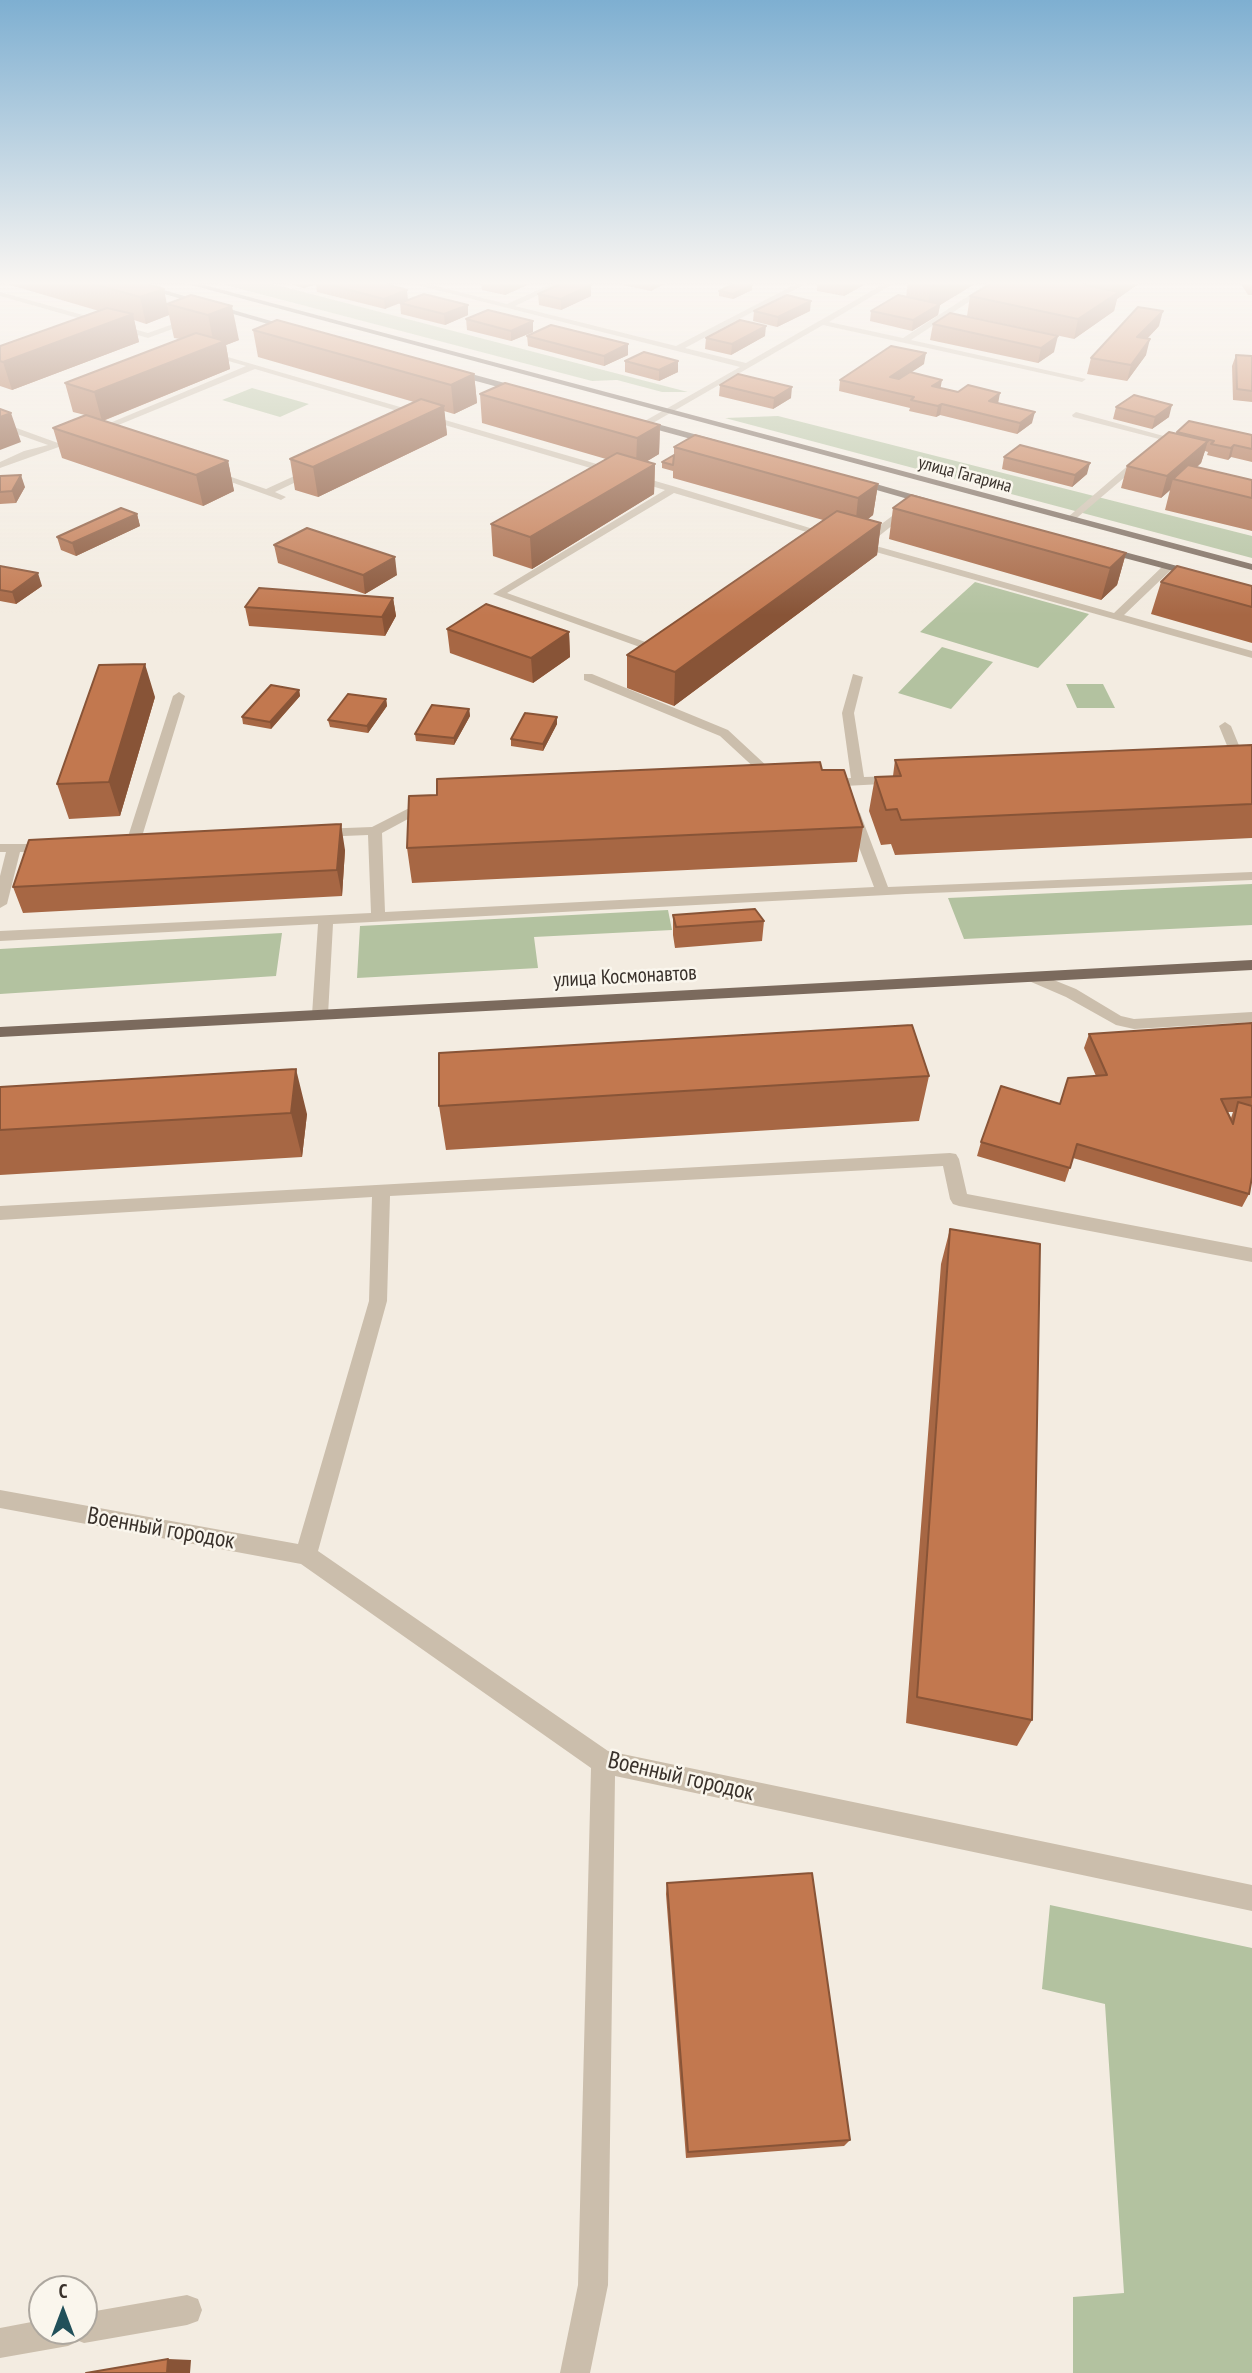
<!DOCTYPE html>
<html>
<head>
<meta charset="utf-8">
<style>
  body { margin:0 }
  #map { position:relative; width:1252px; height:2373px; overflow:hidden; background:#f3ece1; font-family:"PT Sans Narrow",sans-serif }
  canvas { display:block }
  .north { position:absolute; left:28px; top:2275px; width:70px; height:70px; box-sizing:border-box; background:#faf6ed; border:2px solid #ada79f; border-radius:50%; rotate:0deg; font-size:19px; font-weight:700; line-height:28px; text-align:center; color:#39312b }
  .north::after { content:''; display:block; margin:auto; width:24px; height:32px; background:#21505a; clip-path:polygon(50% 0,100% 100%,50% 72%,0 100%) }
</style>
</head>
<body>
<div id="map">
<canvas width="1252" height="2373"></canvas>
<div class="north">С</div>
</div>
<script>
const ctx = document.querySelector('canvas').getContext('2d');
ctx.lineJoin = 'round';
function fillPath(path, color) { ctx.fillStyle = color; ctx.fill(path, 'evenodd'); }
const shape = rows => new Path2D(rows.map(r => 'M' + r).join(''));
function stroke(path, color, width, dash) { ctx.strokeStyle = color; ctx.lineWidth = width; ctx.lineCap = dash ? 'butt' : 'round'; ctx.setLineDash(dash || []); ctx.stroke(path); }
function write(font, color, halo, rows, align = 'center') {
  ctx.font = font + ' "PT Sans Narrow",sans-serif'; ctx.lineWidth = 5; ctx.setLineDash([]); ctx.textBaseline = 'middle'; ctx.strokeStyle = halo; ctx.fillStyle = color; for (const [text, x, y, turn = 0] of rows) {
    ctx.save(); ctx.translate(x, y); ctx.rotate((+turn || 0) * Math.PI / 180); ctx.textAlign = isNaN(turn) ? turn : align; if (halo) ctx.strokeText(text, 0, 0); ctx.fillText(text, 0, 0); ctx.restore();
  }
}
fillPath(shape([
  [214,282,265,282,688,392,662,392,617,380,592,381],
  [252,388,309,404,280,417,222,400],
  [778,416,1252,536,1252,558,725,418],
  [975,582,1089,614,1038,668,920,632],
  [942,647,993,662,951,709,898,693],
  [1066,684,1103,684,1115,708,1077,708],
  [1252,884,1252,925,964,939,948,898],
  [668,910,672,930,534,937,538,968,357,978,360,926],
  [282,933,276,976,0,994,0,949],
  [1050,1905,1252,1948,1252,2373,1073,2373,1073,2297,1124,2293,1105,2004,1042,1989]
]), '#b3c2a0');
fillPath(shape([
  [405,282,419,282,507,304,556,282,566,282,515,306,676,346,800,282,809,282,685,348,746,363,887,282,896,282,829,322,903,338,990,282,999,282,911,340,1086,379,1082,382,823,325,646,427,643,426,643,422,740,367,405,282],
  [0,292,148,333,190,318,197,320,148,338,0,296,0,292],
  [214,353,676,487,823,532,811,541,803,541,803,537,810,533,674,493,507,593,651,644,661,639,667,642,656,650,648,650,493,594,665,490,255,369,94,435,86,433,246,366,214,357,214,353],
  [1076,412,1171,438,1072,522,1067,519,1068,517,1159,439,1073,417,1072,415,1076,412],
  [0,422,58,443,79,435,84,438,0,468,0,462,24,451,48,445,0,428,0,422],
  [314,467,319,470,317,472,275,492,286,497,281,500,206,473,214,471,266,489,314,467],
  [904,507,913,509,869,544,1114,613,1164,565,1172,565,1172,569,1124,615,1252,651,1252,658,851,545,851,541,859,541,904,507],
  [584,674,592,674,728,730,783,781,782,784,772,784,720,736,584,680,584,674],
  [853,674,863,677,854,713,864,777,896,776,901,777,901,783,826,787,819,783,826,779,851,778,842,713,853,674],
  [179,692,185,696,140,843,133,847,128,846,126,843,173,696,179,692],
  [1225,722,1231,726,1247,765,1246,768,1236,768,1235,765,1219,726,1225,722],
  [429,798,434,799,434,805,382,833,385,912,874,887,846,813,853,809,860,813,888,887,1252,872,1252,880,906,894,333,924,328,1015,320,1020,312,1015,318,924,0,941,0,931,371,913,368,835,320,837,313,833,320,829,372,827,429,798],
  [0,844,49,844,56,848,49,852,20,852,7,904,0,908,0,876,6,852,0,852,0,844],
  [1034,972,1076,989,1121,1016,1134,1019,1252,1012,1252,1022,1134,1029,1116,1025,1066,997,1029,981,1026,977,1029,973,1034,972],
  [950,1153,956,1154,959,1159,967,1194,1252,1248,1252,1262,959,1206,953,1204,950,1199,943,1166,390,1196,387,1301,318,1551,608,1751,1252,1885,1252,1911,615,1776,608,2285,590,2373,560,2373,578,2285,591,1768,301,1564,0,1508,0,1490,298,1544,369,1301,372,1197,0,1220,0,1206,950,1153],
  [187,2295,198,2299,202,2310,198,2321,187,2325,84,2343,79,2341,68,2346,0,2358,0,2328,42,2320,42,2331,84,2331,84,2313,187,2295]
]), '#cbbeac');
fillPath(shape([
  [123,282,136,282,299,329,292,331,123,282],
  [180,282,193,282,1252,564,1252,570,180,282],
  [453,369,527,389,528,391,524,394,450,374,453,369],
  [639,419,716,440,718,442,713,445,636,424,635,422,639,419],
  [855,478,932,500,934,502,929,505,852,483,850,481,855,478],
  [1102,546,1200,572,1201,574,1196,577,1098,551,1097,549,1102,546],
  [1252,960,1252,970,0,1037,0,1027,1252,960]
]), '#7b6a5d');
fillPath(shape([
  [0,282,141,282,168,304,191,295,239,340,226,345,230,369,103,421,228,461,234,491,203,506,62,458,53,428,85,415,73,412,65,383,180,339,174,338,169,315,146,324,134,320,139,342,12,390,0,386,0,346,99,311],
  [282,282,378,282,407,290,385,309,317,292,316,284,304,288],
  [481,282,534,282,505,295,482,290],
  [623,282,668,282,651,291,623,285],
  [817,282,869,282,844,296,817,291],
  [908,282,978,282,940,305,938,315,912,331,870,321,871,311,906,297],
  [1087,282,1141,282,1117,299,1114,311,1074,339,967,316,970,296,1086,285],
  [1240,282,1252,282,1252,295,1248,295],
  [591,285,591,296,561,310,539,305,538,294],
  [752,290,733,299,719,296,719,291],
  [400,303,468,305,468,315,445,325,401,314],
  [754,311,810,311,777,327,753,321],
  [950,313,1054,352,1038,363,930,340,933,324],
  [466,319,533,321,533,332,511,341,467,330],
  [1159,326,1147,339,1146,355,1127,381,1087,374,1091,358],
  [253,330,474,374,477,403,454,414,444,411,447,435,318,497,295,490,290,459,414,402,258,357],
  [527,336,628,355,604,366,528,346],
  [765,336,731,355,705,349,706,338],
  [1236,355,1252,356,1252,402,1233,400,1232,366],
  [625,361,678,361,678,372,659,381,625,372],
  [924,364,911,372,941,388,998,403,1032,423,1017,434,940,415,936,417,909,411,910,408,839,391,840,380],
  [720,385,791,398,773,409,719,396],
  [480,394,660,425,659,454,647,461,655,464,654,494,532,569,493,556,491,524,606,459,482,423],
  [1116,407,1169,417,1152,429,1113,419],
  [1177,432,1252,435,1252,462,1231,457,1228,460,1207,455,1208,452,1205,451,1201,463,1197,467,1252,480,1252,531,1165,510,1170,490,1161,498,1121,488,1127,466,1176,433],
  [674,447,878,484,873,515,868,519,881,523,877,555,674,706,627,688,627,655,823,520,673,478,673,471,662,468,662,462,674,455],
  [1004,457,1087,474,1072,487,1002,469],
  [0,476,25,487,16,503,0,504],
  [893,508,1126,553,1117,585,1101,600,889,539],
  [137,514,140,526,76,556,61,550,57,537],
  [274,545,397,575,365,594,278,563],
  [0,566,42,586,16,604,0,601],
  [1161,582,1252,586,1252,643,1151,614],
  [393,598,396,616,385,636,249,626,245,607],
  [447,629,569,632,570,657,533,683,450,653],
  [299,690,300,696,271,729,243,724,242,717],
  [155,697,120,816,69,819,57,784],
  [386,699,387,706,368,733,330,727,328,720],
  [469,709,470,716,454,745,416,741,415,734],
  [557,717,557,724,543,751,511,746,511,739],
  [1252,745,1252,838,895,855,891,844,881,845,869,811,875,777,893,776,895,760],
  [822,770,863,827,857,862,412,883,407,848,437,795],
  [345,850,342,896,23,913,13,887],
  [673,915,764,921,762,941,675,948,673,935],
  [1252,1023,1252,1183,1251,1183,1249,1194,1242,1207,1073,1158,1065,1182,977,1156,981,1142,1060,1103,1096,1076,1084,1048,1089,1034],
  [1228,1112,1233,1112,1231,1118],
  [929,1076,919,1121,446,1150,439,1106],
  [0,1087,307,1114,302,1157,0,1175],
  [950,1229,1032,1720,1017,1746,906,1723,941,1264],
  [667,1883,850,2140,844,2146,686,2158,666,1894]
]), '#a76744');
fillPath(shape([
  [303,282,316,282,316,284,304,288],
  [510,282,534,282,505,295,504,285],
  [651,282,668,282,651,291],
  [852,282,869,282,844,296,845,286],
  [937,282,978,282,940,305,938,315,912,331,913,320,927,312,931,286],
  [1114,282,1141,282,1117,299,1114,311,1074,339,1078,319,1110,297],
  [591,285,591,296,561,310,561,299],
  [752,285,752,290,733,299,733,294],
  [164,289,169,315,146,324,140,297],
  [407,290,408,300,385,309,384,299],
  [811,301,810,311,777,327,778,317],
  [468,305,468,315,445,325,444,314],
  [232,306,239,340,226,345,230,369,102,421,94,392,214,345,208,315],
  [1163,311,1159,326,1133,353,1137,337],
  [133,314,139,342,12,390,3,362],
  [533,321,533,332,511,341,511,331],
  [766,326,765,336,731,355,732,344],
  [1058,336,1054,352,1038,363,1041,348],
  [1150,339,1146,355,1127,381,1131,365],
  [628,344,628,355,604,366,604,356],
  [926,353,924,364,888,388,890,377],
  [678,361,678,372,659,381,659,370],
  [474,374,477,403,454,414,451,385],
  [942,380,940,391,932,386],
  [792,387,791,398,773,409,774,398],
  [1000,393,998,404,989,401],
  [942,404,940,415,936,417,938,406],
  [1172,405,1169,417,1152,429,1155,417],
  [444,406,447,435,318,497,313,467],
  [1035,412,1032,423,1017,434,1020,423],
  [11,413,21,442,0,450,0,417],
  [660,425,659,454,636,468,637,438],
  [1208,441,1201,463,1181,481,1173,479,1170,490,1161,498,1167,476],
  [1234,445,1231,457,1228,460,1231,448],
  [228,461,234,491,203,506,196,475],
  [1090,463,1087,474,1072,487,1075,475],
  [655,464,654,494,532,569,530,537],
  [21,475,25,487,16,503,12,491],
  [878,484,873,515,855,529,858,498],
  [137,514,140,526,76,556,72,543],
  [881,523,877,555,674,706,675,672],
  [1126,553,1117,585,1101,600,1110,568],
  [395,557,397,575,365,594,363,575],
  [38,573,42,586,16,604,12,592],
  [393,598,396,616,385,636,382,617],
  [569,632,570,657,533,683,531,658],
  [145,664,155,697,120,816,109,782],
  [299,690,300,696,271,729,270,722],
  [386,699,387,706,368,733,367,726],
  [469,709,470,716,454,745,454,738],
  [557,717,557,724,543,751,543,744],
  [341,824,345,850,342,896,337,870],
  [296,1069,307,1114,302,1157,291,1113],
  [168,2359,191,2360,190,2373,167,2373]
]), '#885437');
const building = shape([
  [86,282,141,282,164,289,140,297,86,282],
  [319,282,378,282,407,290,384,299,319,282],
  [492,282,510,282,504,285,492,282],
  [565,282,578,282,591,285,561,299,538,294,565,282],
  [738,282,752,285,733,294,719,291,738,282],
  [826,282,852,282,845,286,826,282],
  [914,282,937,282,931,286,914,282],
  [994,282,1071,282,1119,292,1078,319,970,296,994,282],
  [424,294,468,305,444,314,400,303,424,294],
  [191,295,232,306,208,315,167,304,191,295],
  [787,295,811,301,778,317,754,311,787,295],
  [898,295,940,304,913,320,871,311,898,295],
  [1138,307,1163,311,1137,337,1150,339,1131,365,1091,358,1138,307],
  [107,308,133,314,3,362,0,361,0,346,107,308],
  [488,310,533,321,511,331,466,319,488,310],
  [950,313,1058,336,1041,348,933,324,950,313],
  [277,320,474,374,451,385,253,330,277,320],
  [740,320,766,326,732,344,706,338,740,320],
  [551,325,628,344,604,356,527,336,551,325],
  [196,333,225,341,94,392,65,383,196,333],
  [891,346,926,353,890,377,899,379,910,372,942,380,932,386,958,392,968,385,1000,393,989,401,1035,412,1020,423,942,404,938,406,911,400,914,397,840,380,891,346],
  [644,352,678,361,659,370,625,361,644,352],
  [1236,355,1252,356,1252,391,1237,389,1236,355],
  [738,374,792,387,774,398,720,385,738,374],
  [505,383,660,425,637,438,480,394,505,383],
  [1134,395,1172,405,1155,417,1116,407,1134,395],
  [421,399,444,406,313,467,290,459,421,399],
  [0,409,11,413,0,417,0,409],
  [86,415,228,461,196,475,53,428,86,415],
  [1189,421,1252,435,1252,449,1234,445,1231,448,1211,444,1214,441,1177,432,1189,421],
  [1169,432,1208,441,1167,476,1127,466,1169,432],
  [695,435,878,484,858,498,674,447,695,435],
  [1020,445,1090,463,1075,475,1004,457,1020,445],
  [617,453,655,464,530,537,491,524,617,453],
  [674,455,673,465,662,462,674,455],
  [1188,465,1252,480,1252,498,1173,479,1188,465],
  [21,475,12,491,0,492,0,476,21,475],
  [911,495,1126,553,1110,568,893,508,911,495],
  [121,508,137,514,72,543,57,537,121,508],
  [837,511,881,523,675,672,627,655,837,511],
  [307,528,395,557,363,575,274,545,307,528],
  [0,566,38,573,12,592,0,590,0,566],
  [1177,566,1252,586,1252,607,1161,582,1177,566],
  [259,588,393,598,382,617,245,607,259,588],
  [486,604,569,632,531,658,447,629,486,604],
  [145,664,109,782,57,784,99,665,145,664],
  [271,685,299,690,270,722,242,717,271,685],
  [348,694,386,699,367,726,328,720,348,694],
  [432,705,469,709,454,738,415,734,432,705],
  [525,713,557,717,543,744,511,739,525,713],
  [1252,745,1252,804,901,820,897,809,886,810,875,777,901,776,895,760,1252,745],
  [820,762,822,770,844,770,863,827,407,848,409,796,437,795,437,779,820,762],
  [341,824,337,870,13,887,29,840,341,824],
  [755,909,764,921,676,927,673,915,755,909],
  [1252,1023,1252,1097,1221,1099,1233,1124,1238,1102,1252,1106,1252,1177,1249,1194,1077,1144,1070,1168,981,1142,1001,1086,1060,1104,1068,1078,1107,1075,1089,1034,1252,1023],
  [912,1025,929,1076,439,1106,439,1053,912,1025],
  [296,1069,291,1113,0,1130,0,1087,296,1069],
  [950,1229,1040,1244,1032,1720,917,1697,950,1229],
  [812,1873,850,2140,688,2152,667,1883,812,1873],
  [168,2359,167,2373,86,2373,168,2359]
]);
fillPath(building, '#c2784f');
stroke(building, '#885437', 2);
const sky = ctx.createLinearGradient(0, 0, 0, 615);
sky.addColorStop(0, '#7eafd1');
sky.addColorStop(0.46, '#faf6f2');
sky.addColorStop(1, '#faf6f200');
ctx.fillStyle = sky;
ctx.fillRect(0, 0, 1252, 615);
write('18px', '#39312b', '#faf6ed', [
  ["улица Гагарина",965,475,15]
]);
write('21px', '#39312b', '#faf6ed', [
  ["улица Космонавтов",625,977,-3]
]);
write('24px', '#39312b', '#faf6ed', [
  ["Военный городок",161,1529,10],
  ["Военный городок",681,1777,13]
]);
</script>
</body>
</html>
